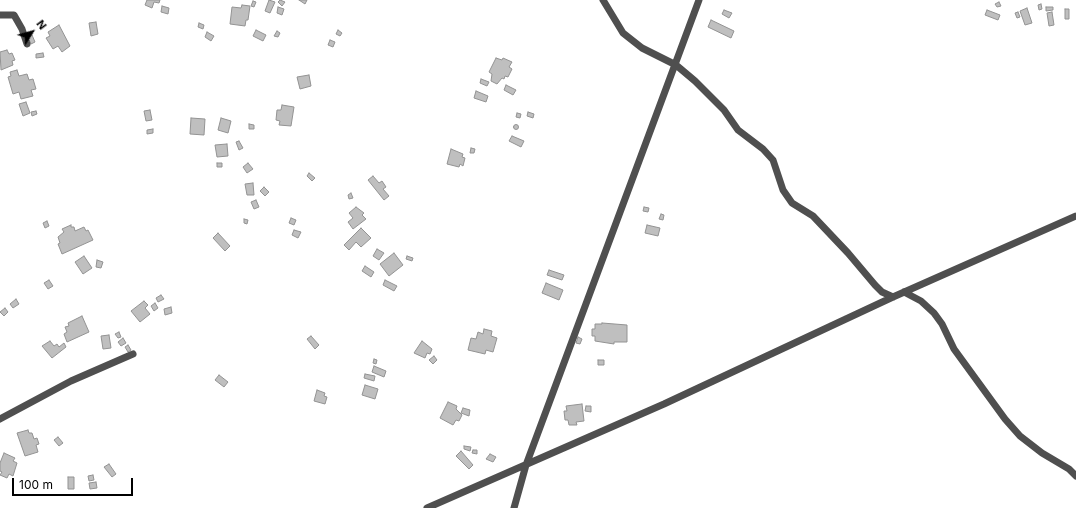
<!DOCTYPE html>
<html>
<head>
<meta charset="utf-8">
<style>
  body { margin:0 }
  #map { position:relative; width:1076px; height:508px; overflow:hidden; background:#fff; font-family:Inter,sans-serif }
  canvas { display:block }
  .north { position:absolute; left:12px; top:12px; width:40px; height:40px; -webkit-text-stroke:3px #fff; paint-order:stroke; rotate:53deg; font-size:11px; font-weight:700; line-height:16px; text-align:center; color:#000 }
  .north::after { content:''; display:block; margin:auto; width:14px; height:18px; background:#000; clip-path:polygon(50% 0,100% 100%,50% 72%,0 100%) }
  .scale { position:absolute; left:12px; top:478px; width:121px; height:18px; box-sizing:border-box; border:2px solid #000; border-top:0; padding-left:5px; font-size:12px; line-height:14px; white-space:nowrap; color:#000; -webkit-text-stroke:3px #fff; paint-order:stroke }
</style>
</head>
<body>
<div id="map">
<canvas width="1076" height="508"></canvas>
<div class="north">N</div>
<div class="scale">100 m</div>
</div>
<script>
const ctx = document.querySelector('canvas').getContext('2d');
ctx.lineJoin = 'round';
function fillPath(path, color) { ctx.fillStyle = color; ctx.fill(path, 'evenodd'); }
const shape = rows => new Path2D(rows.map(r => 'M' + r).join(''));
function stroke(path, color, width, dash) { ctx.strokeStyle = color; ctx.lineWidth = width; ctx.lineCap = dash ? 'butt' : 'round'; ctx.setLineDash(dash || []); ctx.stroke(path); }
const building = shape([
  [147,0,160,0,159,3,154,2,152,8,145,5,147,0],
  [269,0,275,2,270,13,265,11,269,0],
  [280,0,285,2,282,6,278,2,280,0],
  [299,0,307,0,305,4,299,0],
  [253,1,256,2,254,7,251,6,253,1],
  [999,2,1001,6,997,7,995,4,999,2],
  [1041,4,1042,9,1039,10,1038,5,1041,4],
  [242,5,250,6,248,20,246,20,245,26,230,24,232,7,241,8,242,5],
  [162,6,169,8,168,14,161,12,162,6],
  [278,7,284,9,282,15,277,13,278,7],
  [1046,7,1053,7,1053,10,1046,11,1046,7],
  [1027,8,1032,23,1025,25,1020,11,1027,8],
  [1065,9,1069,9,1069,19,1065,19,1065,9],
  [724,10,732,13,729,18,722,14,724,10],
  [987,10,1000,15,998,20,985,15,987,10],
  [1018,12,1020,17,1017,18,1015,13,1018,12],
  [1052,12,1054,25,1049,26,1047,13,1052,12],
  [711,20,734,31,731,38,708,27,711,20],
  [96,22,98,34,91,36,89,23,96,22],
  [199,23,204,25,203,29,198,27,199,23],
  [59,25,70,46,62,52,58,46,53,49,46,38,50,36,48,32,59,25],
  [256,30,266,35,263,41,253,36,256,30],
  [338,30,342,33,340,36,336,34,338,30],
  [277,31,280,33,278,37,274,36,277,31],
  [207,32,214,36,211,41,205,37,207,32],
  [32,35,35,42,31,44,28,37,32,35],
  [330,40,335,42,333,47,328,45,330,40],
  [7,50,9,54,12,53,15,60,12,61,13,65,1,70,0,52,7,50],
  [43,53,44,57,36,58,36,54,43,53],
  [496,58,502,60,503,58,512,62,509,67,512,69,508,77,505,76,504,79,502,78,497,84,491,81,492,74,489,72,496,58],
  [17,70,19,76,27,74,29,80,33,79,36,89,31,90,33,96,21,99,19,92,13,94,8,77,11,76,10,72,17,70],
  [309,75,311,86,300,89,297,77,309,75],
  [481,79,489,82,487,86,480,83,481,79],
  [506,85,516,90,513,95,504,90,506,85],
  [476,91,488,96,486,102,474,98,476,91],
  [26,102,30,113,23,116,19,104,26,102],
  [282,105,294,107,291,126,279,125,280,121,276,120,277,110,281,110,282,105],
  [150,110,152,120,146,121,144,111,150,110],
  [36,111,37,114,32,116,31,112,36,111],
  [528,112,534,114,533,118,527,116,528,112],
  [517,113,521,114,520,118,516,117,517,113],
  [191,118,205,119,204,135,190,134,191,118],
  [221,118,231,121,228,133,218,130,221,118],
  [249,124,254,125,254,129,249,129,249,124],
  '513.5 127a2.5 2.5 0 1 1 5 0a2.5 2.5 0 1 1-5 0Z',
  [153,129,153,133,147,134,147,130,153,129],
  [512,136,524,141,521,147,509,141,512,136],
  [239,141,243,148,239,150,236,142,239,141],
  [227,144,228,156,217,157,215,145,227,144],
  [471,148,475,149,474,153,470,153,471,148],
  [451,149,463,154,462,157,465,158,463,166,460,164,459,167,447,164,451,149],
  [217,163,222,163,222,167,217,167,217,163],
  [248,163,253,169,247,173,243,167,248,163],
  [309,173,315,178,312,181,307,176,309,173],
  [373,176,379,183,382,181,386,187,383,189,389,196,384,200,368,180,373,176],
  [253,183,254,195,247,195,245,184,253,183],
  [264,187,269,192,265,196,260,191,264,187],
  [351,193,353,198,349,199,348,195,351,193],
  [256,200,259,207,254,209,251,202,256,200],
  [356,207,364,213,362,215,366,219,353,229,348,222,353,218,349,213,356,207],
  [644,207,649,208,648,212,643,211,644,207],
  [661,214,664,215,663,220,659,219,661,214],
  [291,218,296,220,294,225,289,223,291,218],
  [244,219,248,220,247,224,244,223,244,219],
  [47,221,49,226,45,228,43,223,47,221],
  [71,225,71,227,74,227,75,231,84,227,86,231,88,230,93,240,62,254,58,244,60,243,58,237,64,232,62,229,71,225],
  [647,225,660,228,658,236,645,233,647,225],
  [361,228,371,238,361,247,356,242,349,250,344,245,361,228],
  [294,230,301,232,298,238,292,235,294,230],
  [218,233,230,246,225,251,213,238,218,233],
  [377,249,384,253,379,260,373,256,377,249],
  [394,253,403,265,389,276,380,264,394,253],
  [84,256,92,268,83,274,75,262,84,256],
  [407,256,413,258,412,261,406,259,407,256],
  [97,260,103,262,101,268,96,267,97,260],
  [365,266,374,272,371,277,362,271,365,266],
  [549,270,564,275,562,280,547,275,549,270],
  [49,280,53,286,48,289,44,283,49,280],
  [385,280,397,286,394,291,383,285,385,280],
  [546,283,563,290,559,300,542,293,546,283],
  [161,295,164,299,158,302,156,298,161,295],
  [16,299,19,304,13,308,10,304,16,299],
  [144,301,148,305,145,308,150,314,140,322,131,311,144,301],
  [155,303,158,308,154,311,151,306,155,303],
  [171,307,172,313,165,315,164,309,171,307],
  [5,308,8,312,4,316,0,312,5,308],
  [82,316,89,332,67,342,64,334,67,332,65,327,69,326,68,323,82,316],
  [602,323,627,325,627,342,614,342,614,344,595,341,595,336,592,336,592,329,595,329,595,324,602,324,602,323],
  [484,329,492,331,491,336,497,338,493,352,486,350,485,354,468,350,471,338,476,339,478,332,483,334,484,329],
  [119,332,121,337,118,338,115,334,119,332],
  [109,335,111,348,103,349,101,336,109,335],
  [311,336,319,345,315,349,307,339,311,336],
  [578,337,582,339,580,344,576,343,578,337],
  [123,338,126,343,121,346,118,342,123,338],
  [50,341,54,346,57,344,59,347,64,343,66,347,52,358,42,346,50,341],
  [422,341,432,349,430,354,427,353,425,358,414,353,422,341],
  [128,345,131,350,128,352,125,347,128,345],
  [434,356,437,360,433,364,429,360,434,356],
  [374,359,377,360,376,364,373,363,374,359],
  [598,360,604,360,604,365,598,365,598,360],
  [374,366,386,371,384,377,372,372,374,366],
  [365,374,375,376,374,381,364,378,365,374],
  [219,375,228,382,224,387,215,380,219,375],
  [365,385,378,389,375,399,362,395,365,385],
  [317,390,325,393,324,396,327,397,325,404,314,401,317,390],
  [448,402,457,406,456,409,462,415,459,421,456,420,453,425,440,418,448,402],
  [582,404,584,421,576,422,577,425,569,425,568,420,565,420,564,411,567,411,566,406,582,404],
  [586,406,591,406,591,412,585,411,586,406],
  [463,408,470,410,469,416,461,413,463,408],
  [28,430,29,433,32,433,34,439,37,438,39,444,36,445,38,452,25,456,17,433,28,430],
  [58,437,63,443,59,446,54,440,58,437],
  [464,446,471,447,470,451,464,449,464,446],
  [473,450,477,450,477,454,472,453,473,450],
  [461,451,473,465,469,469,456,456,461,451],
  [4,453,15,458,13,461,17,463,13,476,9,474,7,478,0,475,2,472,0,471,0,463,4,453],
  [490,454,496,457,493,462,486,459,490,454],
  [109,464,116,474,112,477,104,467,109,464],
  [93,475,94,480,89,481,88,476,93,475],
  [68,477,74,477,74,489,68,489,68,477],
  [96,482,97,488,90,489,89,483,96,482]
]);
fillPath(building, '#bfbfbf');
stroke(building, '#939393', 1);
stroke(shape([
  [603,0,623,33,642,48,676,65,695,81,724,110,738,130,763,149,773,160,783,190,792,203,813,216,848,253,875,285,882,292,893,297],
  [0,15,14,15,22,29,27,44],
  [904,292,921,301,934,313,942,324,954,349,1005,419,1020,436,1042,453,1069,469,1076,476],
  [0,419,71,381,133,354],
  [427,508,664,404,893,297,1076,216],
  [514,508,526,465,699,0]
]), '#4f4f4f', 7);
</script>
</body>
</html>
